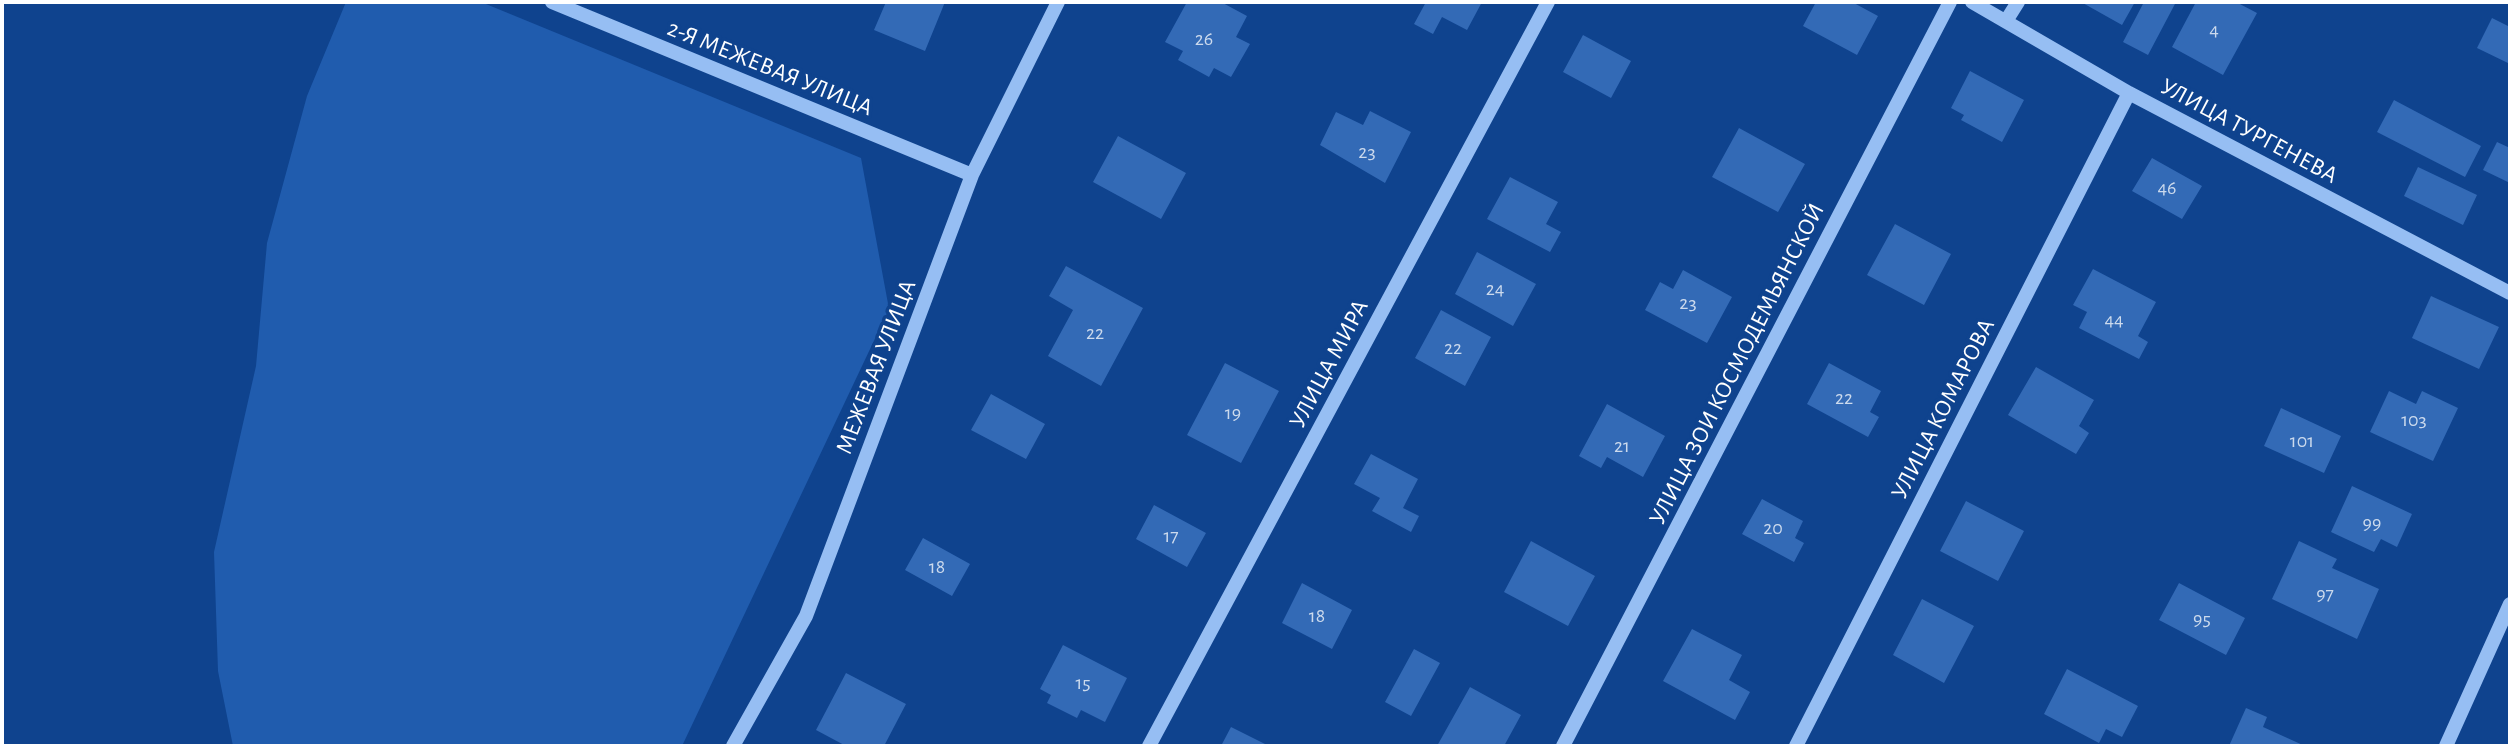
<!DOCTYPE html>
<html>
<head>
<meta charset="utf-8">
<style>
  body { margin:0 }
  #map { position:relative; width:2512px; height:748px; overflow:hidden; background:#0f438e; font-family:"Alegreya Sans",sans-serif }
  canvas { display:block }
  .frame { position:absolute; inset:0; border:4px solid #fff; pointer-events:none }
</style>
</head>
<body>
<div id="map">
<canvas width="2512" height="748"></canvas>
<div class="frame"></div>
</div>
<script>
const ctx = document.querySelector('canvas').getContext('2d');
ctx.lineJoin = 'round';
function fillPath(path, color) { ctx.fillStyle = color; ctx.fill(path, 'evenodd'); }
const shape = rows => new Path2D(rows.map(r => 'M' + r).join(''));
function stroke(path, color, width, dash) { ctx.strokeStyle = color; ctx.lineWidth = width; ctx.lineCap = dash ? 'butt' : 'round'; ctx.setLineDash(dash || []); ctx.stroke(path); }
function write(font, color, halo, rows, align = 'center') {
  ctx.font = font + ' "Alegreya Sans",sans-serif'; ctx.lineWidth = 7; ctx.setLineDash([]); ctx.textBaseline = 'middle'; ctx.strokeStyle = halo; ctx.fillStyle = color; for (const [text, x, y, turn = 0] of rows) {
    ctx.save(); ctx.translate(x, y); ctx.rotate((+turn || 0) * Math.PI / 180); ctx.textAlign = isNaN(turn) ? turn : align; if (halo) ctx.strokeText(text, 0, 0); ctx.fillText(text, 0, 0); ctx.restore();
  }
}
fillPath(shape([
  [346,2,481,2,861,158,889,309,682,746,233,746,218,671,214,552,256,366,267,243,307,96]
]), '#205cae');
fillPath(shape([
  [886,2,945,2,925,51,874,30],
  [1187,2,1221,2,1247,16,1236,37,1250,44,1231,77,1214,68,1209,77,1178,60,1183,51,1165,42],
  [1426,2,1482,2,1467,30,1442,17,1433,34,1414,24],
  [1816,2,1852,2,1878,16,1857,55,1803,26],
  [2081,2,2135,2,2122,25],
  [2144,2,2176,2,2148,55,2123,42],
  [2196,2,2236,2,2257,13,2223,75,2172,47],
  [2492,18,2510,27,2510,64,2477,48],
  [1583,35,1631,61,1611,98,1563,72],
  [1970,71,2024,100,2002,142,1961,120,1964,115,1951,108],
  [2394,100,2481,146,2465,177,2377,132],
  [1370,111,1411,132,1385,183,1320,145,1336,112,1363,125],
  [1739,128,1805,164,1778,212,1712,177],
  [1118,136,1186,173,1161,219,1093,182],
  [2497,142,2510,148,2510,183,2483,170],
  [2152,158,2202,186,2182,219,2132,191],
  [2418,167,2477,195,2463,225,2404,196],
  [1510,177,1558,202,1546,224,1561,232,1550,252,1487,219],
  [1895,224,1951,254,1924,305,1867,275],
  [1477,252,1536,284,1513,326,1455,294],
  [1066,266,1143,308,1101,386,1048,356,1073,310,1049,296],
  [2093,269,2156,302,2138,336,2148,342,2139,359,2079,328,2087,312,2073,305],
  [1683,270,1732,297,1707,343,1645,310,1660,282,1673,289],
  [2431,296,2499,327,2479,369,2412,338],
  [1441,310,1491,337,1465,386,1415,358],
  [1225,363,1279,391,1241,463,1187,435],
  [1829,363,1881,391,1870,412,1879,417,1868,437,1807,404],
  [2036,367,2094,400,2079,426,2089,433,2076,454,2008,415],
  [2389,391,2416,404,2422,391,2458,408,2433,461,2370,432],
  [991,394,1045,424,1026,459,971,430],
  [1607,404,1665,436,1643,477,1607,457,1601,468,1579,456],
  [2281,408,2341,436,2324,473,2264,446],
  [1371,454,1418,479,1403,508,1419,516,1411,532,1372,511,1380,498,1354,484],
  [2352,486,2412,514,2397,547,2381,539,2374,552,2331,532],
  [1762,499,1803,521,1795,538,1804,543,1794,562,1742,534],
  [1966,501,2024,531,1998,581,1940,551],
  [1154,505,1206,533,1187,567,1136,539],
  [923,538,970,564,952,596,905,570],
  [1531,541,1595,576,1568,626,1504,592],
  [2299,541,2337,559,2332,568,2379,589,2357,639,2272,599],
  [1302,583,1352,610,1332,649,1282,623],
  [2179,583,2245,618,2226,655,2159,620],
  [1922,599,1974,626,1944,683,1893,655],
  [1692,629,1742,655,1729,680,1750,692,1735,720,1663,681],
  [1063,645,1127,678,1105,722,1081,710,1077,718,1047,703,1051,695,1040,689],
  [1414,649,1440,663,1411,716,1385,702],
  [2067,669,2138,706,2122,737,2106,729,2099,743,2044,714],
  [846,673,906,704,884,746,846,746,816,730],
  [1470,687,1521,715,1504,746,1437,746],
  [2246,708,2267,717,2263,727,2305,746,2229,746],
  [1231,727,1269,746,1221,746]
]), '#336ab6');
stroke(shape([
  [552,2,972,175],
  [1972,2,2129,93,2510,293],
  [2006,21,2018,2],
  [733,746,806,616,972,175,1058,2],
  [1149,746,1548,2],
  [1563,746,1950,2],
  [1796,746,2129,93],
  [2446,746,2510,604]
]), '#96bef3', 14);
write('20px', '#ccdaed', null, [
  ["4",2214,30],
  ["26",1204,39],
  ["23",1367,152],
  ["46",2167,188],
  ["24",1495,289],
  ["23",1688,303],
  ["44",2114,320],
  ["22",1095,333],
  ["22",1453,348],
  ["22",1844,398],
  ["19",1233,413],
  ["103",2414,420],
  ["101",2302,441],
  ["21",1622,446],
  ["99",2372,523],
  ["20",1773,528],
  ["17",1171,536],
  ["18",937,567],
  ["97",2325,594],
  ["18",1317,616],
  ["95",2202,619],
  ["15",1083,683]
]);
write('24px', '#fff', '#0f438e', [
  ["2-Я МЕЖЕВАЯ УЛИЦА",770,68,22],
  ["УЛИЦА ТУРГЕНЕВА",2249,131,28],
  ["УЛИЦА МИРА",1329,364,-62],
  ["УЛИЦА ЗОИ КОСМОДЕМЬЯНСКОЙ",1737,364,-63],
  ["МЕЖЕВАЯ УЛИЦА",876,367,-69],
  ["УЛИЦА КОМАРОВА",1943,409,-63]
]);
</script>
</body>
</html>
